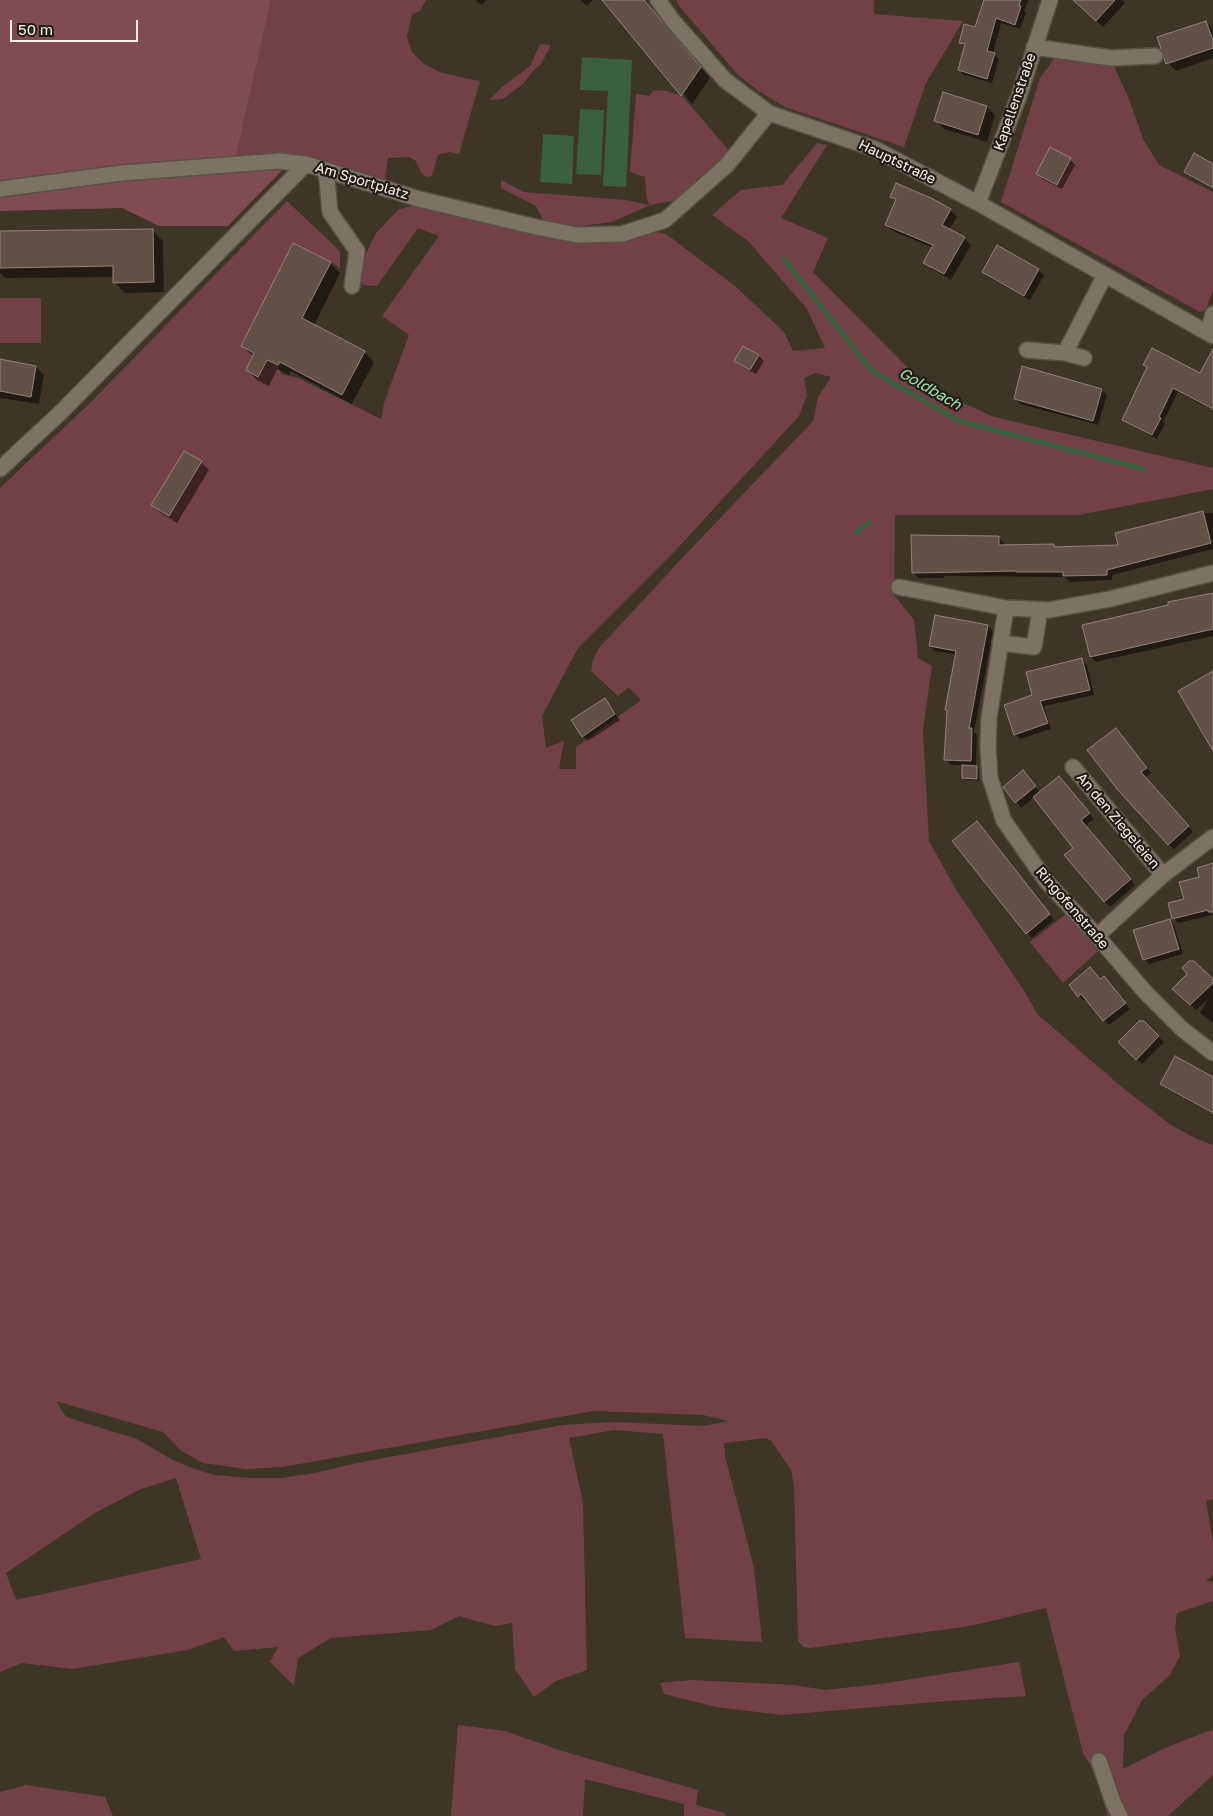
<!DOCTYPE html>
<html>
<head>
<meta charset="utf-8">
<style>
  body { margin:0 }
  #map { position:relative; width:1213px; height:1816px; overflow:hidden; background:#3e3525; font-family:"Golos Text",sans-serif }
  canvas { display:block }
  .scale { position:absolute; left:10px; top:20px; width:128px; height:22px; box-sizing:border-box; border:2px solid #faf4ea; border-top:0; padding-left:6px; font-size:15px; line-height:18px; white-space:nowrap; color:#faf4ea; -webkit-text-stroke:4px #211d16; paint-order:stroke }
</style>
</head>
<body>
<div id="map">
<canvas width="1213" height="1816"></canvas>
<div class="scale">50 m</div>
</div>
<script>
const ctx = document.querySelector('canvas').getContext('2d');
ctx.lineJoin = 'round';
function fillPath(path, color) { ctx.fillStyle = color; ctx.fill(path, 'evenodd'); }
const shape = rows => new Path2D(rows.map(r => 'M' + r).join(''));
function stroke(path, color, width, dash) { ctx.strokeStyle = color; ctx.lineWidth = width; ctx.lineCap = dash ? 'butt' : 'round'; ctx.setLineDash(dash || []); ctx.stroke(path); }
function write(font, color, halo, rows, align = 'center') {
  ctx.font = font + ' "Golos Text",sans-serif'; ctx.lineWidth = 4.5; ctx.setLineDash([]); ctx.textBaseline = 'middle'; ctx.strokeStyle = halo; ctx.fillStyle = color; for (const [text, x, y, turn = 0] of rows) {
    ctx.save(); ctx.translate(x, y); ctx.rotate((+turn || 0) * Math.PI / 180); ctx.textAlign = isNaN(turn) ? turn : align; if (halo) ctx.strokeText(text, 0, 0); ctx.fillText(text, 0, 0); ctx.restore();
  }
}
fillPath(shape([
  [271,0,426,0,420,11,412,14,407,36,412,52,424,64,442,73,480,81,459,154,450,152,438,155,432,176,427,177,421,173,415,160,409,157,388,158,385,182,317,159,236,157],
  [676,0,874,0,874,14,963,21,926,83,904,147,785,107,760,92,739,76,680,7],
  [540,44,551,45,541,64,533,71,523,84,503,99,489,100,502,87,530,66],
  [1057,55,1112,62,1129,99,1143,139,1159,165,1213,192,1213,291,1206,309,1200,312,1001,202,1040,78],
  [654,90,667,91,683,97,732,154,684,199,650,205,612,222,580,226,545,223,536,206,501,188,501,180,524,192,626,200,649,205,646,195,645,177,630,172,636,94,649,96],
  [817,143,827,145,781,218,828,238,813,272,926,386,994,417,1213,468,1213,489,1079,515,895,515,894,595,914,620,918,658,932,666,923,730,929,841,955,888,1025,992,1037,1014,1123,1088,1171,1125,1197,1139,1213,1145,1213,1499,1206,1501,1213,1543,1213,1575,1206,1581,1213,1583,1213,1601,1177,1613,1175,1628,1180,1656,1170,1675,1142,1700,1133,1718,1124,1735,1123,1769,1163,1749,1213,1729,1213,1775,1168,1816,1108,1816,1095,1773,1083,1753,1046,1608,970,1626,810,1648,803,1647,798,1641,794,1486,791,1470,772,1442,767,1438,724,1443,725,1456,754,1568,762,1642,685,1638,663,1434,614,1430,569,1438,583,1503,587,1670,556,1681,534,1697,515,1669,512,1623,495,1626,459,1616,431,1630,331,1638,298,1658,294,1686,270,1662,278,1647,234,1651,224,1637,188,1650,73,1669,22,1663,0,1672,0,488,89,404,287,201,340,251,340,268,331,262,293,243,241,346,254,353,246,370,258,377,267,360,278,365,281,374,298,378,381,419,384,403,409,335,382,316,439,236,418,228,377,286,363,285,357,273,376,233,398,210,416,204,534,234,653,231,666,234,735,286,784,332,793,351,825,348,807,309,748,241,712,215,741,190,782,185],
  [815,373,831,377,818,397,813,421,684,556,599,648,593,660,591,671,618,696,629,687,641,700,576,747,576,769,559,769,564,741,546,748,542,716,578,648,675,551,799,416,807,395,804,378],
  [56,1401,163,1432,180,1450,203,1463,246,1469,283,1467,593,1411,703,1415,728,1421,704,1426,611,1422,563,1425,357,1463,315,1473,282,1478,250,1478,214,1475,189,1467,171,1459,137,1439,66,1417],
  [176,1478,201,1559,16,1600,6,1573,95,1513,141,1489],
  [0,298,41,298,41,343,0,343],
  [1066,914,1098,951,1063,983,1030,942],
  [1019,1662,1026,1696,934,1702,782,1715,716,1707,664,1694,660,1683,691,1680,795,1685,824,1690,880,1684],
  [458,1725,505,1731,562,1751,698,1790,696,1805,725,1813,725,1816,684,1816,684,1804,585,1779,583,1816,451,1816],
  [26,1785,105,1797,113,1816,0,1816,0,1792]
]), '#724147');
fillPath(shape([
  [0,0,271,0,236,157,294,158,228,226,159,226,122,208,0,211]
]), '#7f4c52');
fillPath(shape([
  [582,57,632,60,626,187,603,186,608,91,580,90],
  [580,109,604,110,601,175,576,174],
  [543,134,574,136,572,184,540,182]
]), '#3b603e');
fillPath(shape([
  [475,0,486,0,482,5],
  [581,0,593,0,587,6],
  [604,0,644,0,710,78,692,104],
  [985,0,1028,0,1024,11,1026,13,1020,29,1001,23,993,53,999,59,992,83,964,75,959,70,965,47,961,43,976,29],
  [1075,0,1122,0,1125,3,1103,27],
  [1206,22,1213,29,1213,58,1176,71,1168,63],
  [944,94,987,107,995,115,987,142,944,129,936,121],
  [1070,159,1075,165,1062,189,1042,179,1037,173],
  [1213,165,1213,189,1191,177,1186,172],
  [892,197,950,210,957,217,949,230,964,238,971,245,951,280,932,269,925,263,933,248,893,231,886,224,896,201],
  [152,230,163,241,164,292,125,293,114,282,114,277,5,278,0,273,0,232],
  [330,263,340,273,314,325,364,352,374,362,352,404,290,371,289,375,277,369,269,386,257,380,247,370,254,357,242,346],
  [1038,270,1044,275,1030,300,989,277,984,272],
  [744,347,759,356,764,361,756,374,741,366,736,360],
  [0,361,36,367,44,375,39,404,0,398],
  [1145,365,1201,375,1213,365,1213,410,1178,392,1163,422,1165,424,1157,439,1129,424,1124,419,1148,368],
  [1102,390,1107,395,1098,425,1020,404,1015,398],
  [201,462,209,470,177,523,161,513,153,505],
  [1200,513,1213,513,1213,549,1112,575,1112,580,1070,582,1065,577,944,576,945,578,918,578,913,572,998,537,1004,543,1004,546,1053,545,1056,548,1120,546],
  [1213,594,1213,636,1096,662,1091,657,1170,606],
  [936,616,988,626,993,631,974,732,977,735,976,767,979,769,979,781,966,780,963,778,964,765,951,765,946,760,948,711,946,710,956,655,935,651,930,646],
  [1082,660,1087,665,1094,695,1044,706,1051,729,1020,739,1015,734,1034,696],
  [604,699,620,720,588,741,583,736],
  [1116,730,1151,773,1145,778,1193,832,1174,849,1168,844],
  [1028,777,1040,793,1064,782,1094,819,1085,826,1135,885,1110,907,1104,901,1075,848,1034,797,1021,808,1004,787],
  [982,828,1054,920,1032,938,1027,933],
  [1213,865,1213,903,1209,904,1212,915,1178,923,1174,918,1201,877],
  [1169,920,1174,925,1183,954,1149,964,1144,959],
  [1191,960,1213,980,1213,1023,1200,1013,1209,998,1196,1010,1174,989,1189,974,1183,968],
  [1100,980,1109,983,1130,1009,1109,1025,1086,999,1084,1001,1070,985],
  [1142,1021,1164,1042,1142,1064,1120,1042],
  [1213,1078,1213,1114,1167,1089,1162,1084]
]), '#0007');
stroke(shape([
  [784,259,871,370,959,421,1144,469],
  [856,532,869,523]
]), '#3b603e', 5);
const building = shape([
  [602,0,644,0,701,67,681,96,602,0],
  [984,0,1021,0,1019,6,1021,6,1015,25,996,18,987,51,995,53,987,79,958,70,965,44,959,43,964,24,975,27,984,0],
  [1073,0,1115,0,1096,21,1073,0],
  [1206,21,1213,40,1213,48,1166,64,1157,37,1206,21],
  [943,92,987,106,978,135,934,121,943,92],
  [1050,147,1071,158,1057,185,1036,174,1050,147],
  [1194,153,1213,164,1213,188,1184,172,1194,153],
  [896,183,933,199,951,209,942,225,965,237,944,274,923,263,933,245,885,225,896,199,890,197,896,183],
  [153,229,154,282,113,283,113,266,0,268,0,231,153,229],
  [293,243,331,262,302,318,365,351,342,395,280,362,278,365,267,360,258,377,246,370,254,353,241,346,293,243],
  [997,245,1039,269,1024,296,982,272,997,245],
  [743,346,759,355,750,370,734,361,743,346],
  [1152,348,1200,373,1213,349,1213,409,1173,388,1159,417,1161,418,1152,435,1122,420,1147,367,1143,365,1152,348],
  [0,359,36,366,31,397,0,391,0,359],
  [1022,366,1102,389,1093,421,1014,399,1022,366],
  [184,451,202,461,169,516,151,505,184,451],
  [1203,511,1211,543,1107,570,1107,575,1063,576,1063,572,1016,572,1016,571,912,573,911,535,999,536,999,545,1054,544,1054,547,1118,545,1115,533,1203,511],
  [1213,593,1213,629,1090,657,1082,625,1168,605,1168,602,1213,593],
  [935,615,988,625,969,728,972,728,971,761,944,760,947,710,945,710,956,651,929,646,935,615],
  [1082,658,1090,690,1040,701,1048,723,1014,735,1004,705,1032,695,1026,672,1082,658],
  [1213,671,1213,751,1178,691,1213,671],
  [605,698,615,714,582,737,571,720,605,698],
  [1116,728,1147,768,1141,772,1189,826,1168,845,1117,789,1087,750,1116,728],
  [962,765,977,766,977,779,962,778,962,765],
  [1023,770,1036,786,1015,803,1003,787,1023,770],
  [1059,776,1090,813,1081,820,1131,879,1104,902,1064,855,1073,848,1033,797,1059,776],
  [977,821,1050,914,1026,934,952,841,977,821],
  [1213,863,1213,912,1208,912,1208,910,1172,919,1168,903,1184,899,1179,882,1199,877,1197,868,1213,863],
  [1170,919,1179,949,1143,960,1133,930,1170,919],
  [1189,961,1194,961,1213,979,1213,983,1190,1005,1172,989,1187,974,1182,968,1189,961],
  [1090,967,1100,979,1104,976,1126,1003,1103,1021,1081,994,1078,997,1069,985,1090,967],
  [1139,1021,1144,1021,1159,1036,1136,1060,1118,1042,1139,1021],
  [1175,1056,1213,1077,1213,1113,1160,1084,1175,1056]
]);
fillPath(building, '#635148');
stroke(building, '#968279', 1);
const minor = shape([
  [658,0,673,21,725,80,769,113,875,149,978,203,1213,336],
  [1034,47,1111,58,1155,56],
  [326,170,330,212,357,251,352,286],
  [0,189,122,173,279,161,306,164,419,199,536,227,577,235,622,234,665,220,727,165,769,113],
  [978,203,1019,96,1050,0],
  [1208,333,1213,314],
  [1027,350,1065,353,1084,358],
  [1065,353,1105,275],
  [0,469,61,412,306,164],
  [899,587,1006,608,1049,610,1110,599,1213,573],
  [1006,608,989,718,988,747,990,778,1004,821,1047,882,1097,936,1146,993,1182,1029,1213,1053],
  [1000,643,1034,647,1040,610],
  [1073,767,1163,875],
  [1097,936,1163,875,1213,837],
  [1099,1761,1113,1802,1120,1816]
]);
stroke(minor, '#585043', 18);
stroke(minor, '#7e7362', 15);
write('14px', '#faf4ea', '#211d16', [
  ["Kapellenstraße",1015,102,-71],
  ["Hauptstraße",897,162,26],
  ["Am Sportplatz",362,181,17],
  ["An den Ziegeleien",1118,821,50],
  ["Ringofenstraße",1072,908,49]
]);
write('italic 15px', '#a5e2a9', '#211d16', [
  ["Goldbach",930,389,30]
]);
</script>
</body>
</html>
